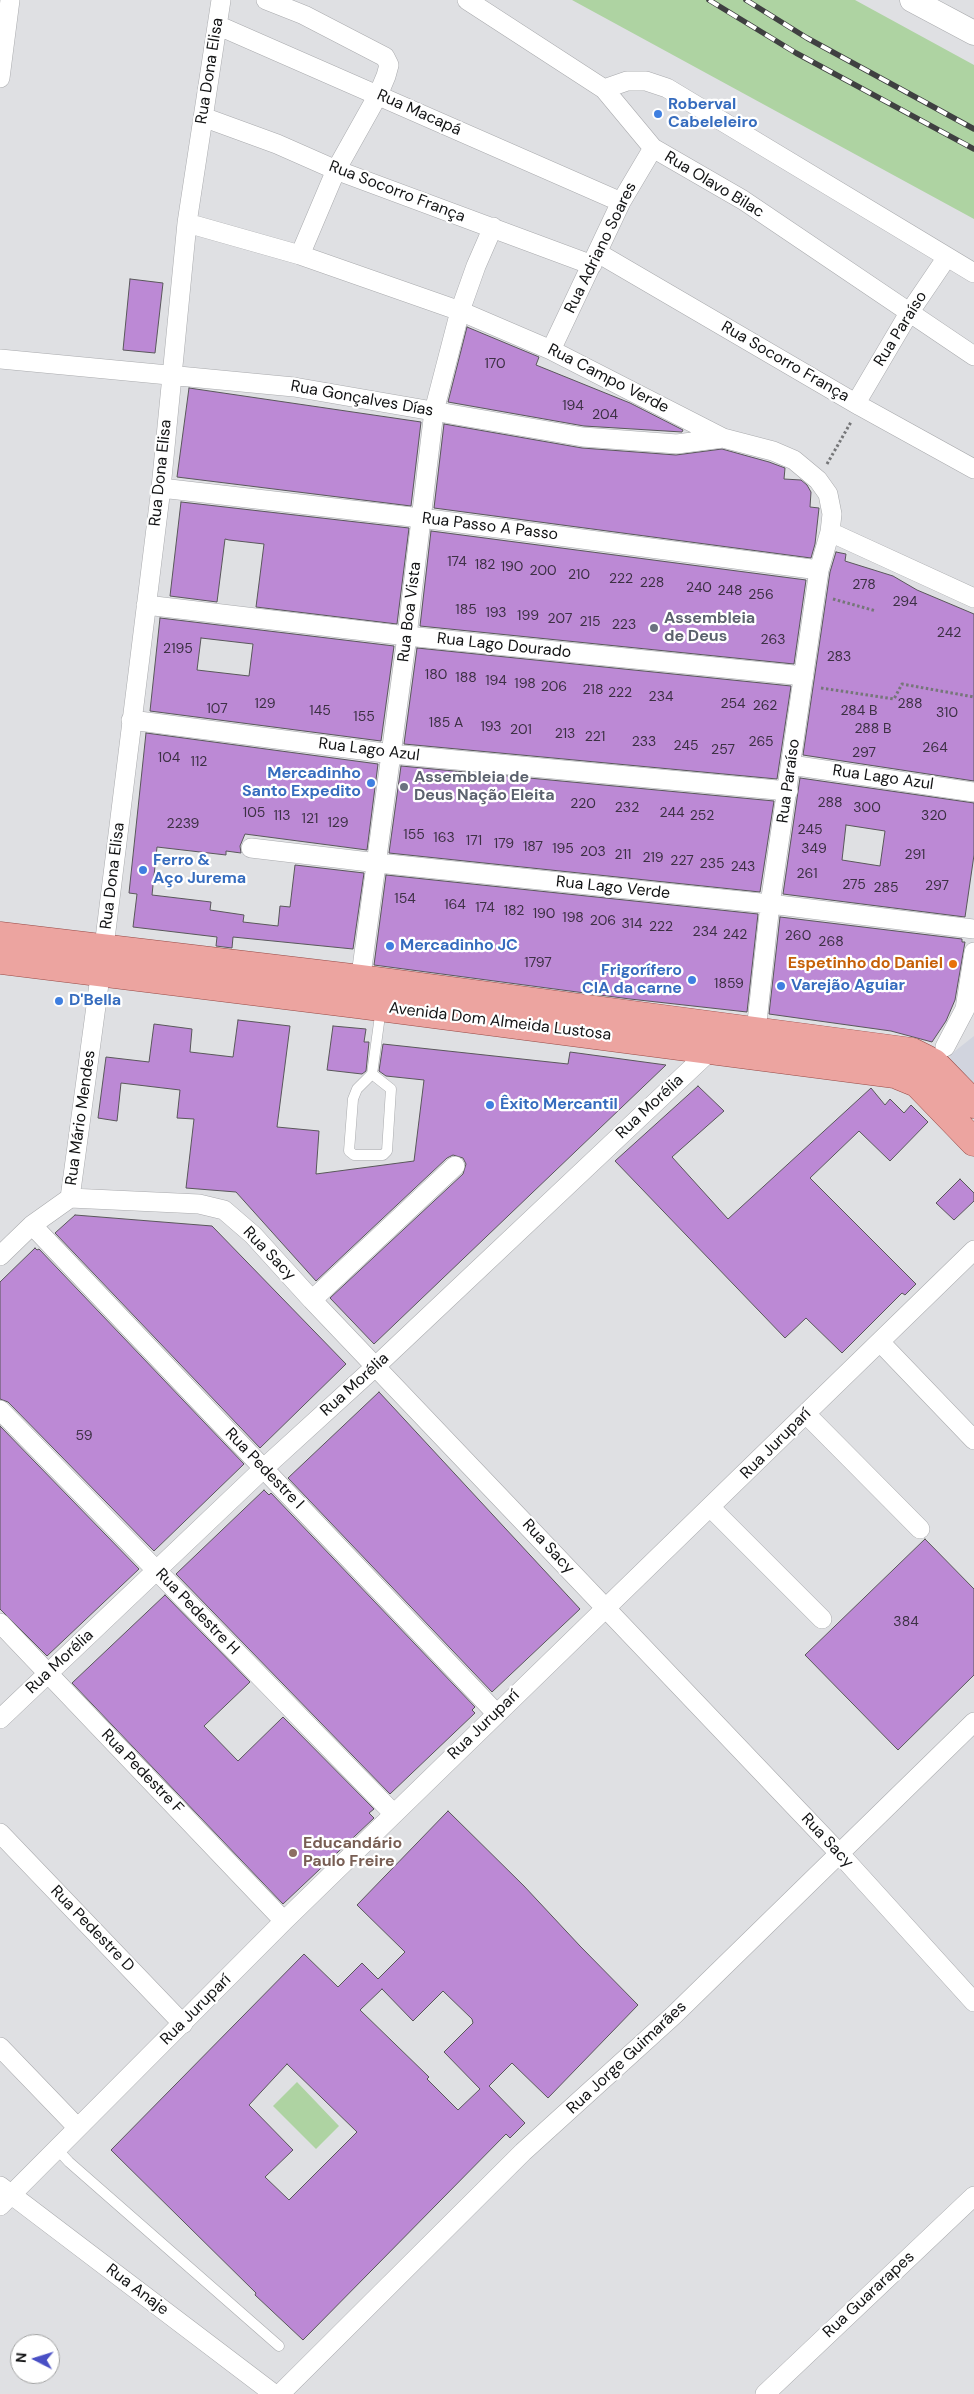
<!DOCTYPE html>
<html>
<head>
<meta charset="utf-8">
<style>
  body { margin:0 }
  #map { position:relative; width:974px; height:2394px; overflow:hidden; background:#dfe0e3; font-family:"DM Sans",sans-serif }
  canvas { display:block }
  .north { position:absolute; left:10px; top:2334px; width:50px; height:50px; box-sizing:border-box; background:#fff; border:1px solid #a0a1a1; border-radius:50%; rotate:275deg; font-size:14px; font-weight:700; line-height:20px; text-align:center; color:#121314 }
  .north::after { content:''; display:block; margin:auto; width:18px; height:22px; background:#494fc5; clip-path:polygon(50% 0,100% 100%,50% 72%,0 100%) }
</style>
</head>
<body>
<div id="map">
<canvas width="974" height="2394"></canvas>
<div class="north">N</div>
</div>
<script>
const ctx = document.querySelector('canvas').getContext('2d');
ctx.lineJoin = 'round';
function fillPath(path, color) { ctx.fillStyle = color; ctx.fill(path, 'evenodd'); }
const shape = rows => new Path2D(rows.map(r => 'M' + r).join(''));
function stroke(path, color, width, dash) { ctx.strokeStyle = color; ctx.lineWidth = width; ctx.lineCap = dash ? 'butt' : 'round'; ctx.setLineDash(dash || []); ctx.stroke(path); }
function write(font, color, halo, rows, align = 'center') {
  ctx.font = font + ' "DM Sans",sans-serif'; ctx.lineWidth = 4.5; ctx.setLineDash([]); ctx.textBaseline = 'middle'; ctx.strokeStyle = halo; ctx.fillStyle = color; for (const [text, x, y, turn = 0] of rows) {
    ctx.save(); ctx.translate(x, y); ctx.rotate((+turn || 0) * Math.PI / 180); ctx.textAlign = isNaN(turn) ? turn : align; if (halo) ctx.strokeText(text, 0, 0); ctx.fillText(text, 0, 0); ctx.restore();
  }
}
fillPath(shape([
  [974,1036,974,1086,951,1062,950,1055]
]), '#d1d4de');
fillPath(shape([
  [572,0,855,0,974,65,974,219],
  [297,2082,339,2126,316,2149,273,2106]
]), '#aed3a2');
const building = shape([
  [130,279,163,283,155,353,123,350,130,279],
  [467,327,539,357,536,365,630,403,683,430,682,432,584,426,448,402,467,327],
  [189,388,421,422,411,506,177,477,189,388],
  [444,424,582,448,676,455,722,449,769,462,785,468,784,479,801,480,807,485,811,492,810,507,819,508,815,544,811,558,434,508,444,424],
  [181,502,409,528,397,624,256,607,264,544,229,540,225,539,217,602,170,596,181,502],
  [431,531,806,580,794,664,420,626,431,531],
  [836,552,846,554,845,561,893,576,917,590,974,614,974,781,803,755,830,572,836,552],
  [160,618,394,646,381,741,150,711,160,618],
  [201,638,253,644,249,676,197,670,201,638],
  [417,648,791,686,777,779,404,744,417,648],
  [146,733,378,764,367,850,245,834,240,846,241,853,226,851,226,855,157,847,152,895,211,902,210,910,244,915,243,922,278,926,280,906,290,907,295,865,364,873,353,949,233,937,232,948,216,946,217,937,133,927,137,894,129,893,146,733],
  [401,766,774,801,760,892,389,853,401,766],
  [800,778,974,803,974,855,965,917,783,894,800,778],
  [846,825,885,831,880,866,842,860,846,825],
  [386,875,758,914,747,1012,630,999,374,965,386,875],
  [780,917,962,939,962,942,965,942,955,1000,946,1021,932,1042,891,1031,769,1014,780,917],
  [238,1020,290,1026,277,1127,319,1131,316,1174,414,1161,424,1080,386,1076,379,1071,383,1044,568,1064,570,1052,666,1065,374,1344,330,1298,463,1174,466,1164,463,1158,453,1155,447,1158,316,1281,236,1192,186,1188,194,1119,177,1118,180,1090,121,1083,117,1121,98,1118,106,1057,149,1062,154,1024,192,1029,190,1052,233,1057,238,1020],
  [333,1026,366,1029,364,1042,369,1042,366,1071,362,1074,327,1070,333,1026],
  [698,1086,724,1111,672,1157,728,1219,871,1088,885,1105,890,1099,904,1113,911,1105,928,1122,890,1161,859,1131,810,1178,916,1284,905,1295,902,1293,842,1353,806,1318,785,1338,615,1161,698,1086],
  [960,1179,974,1193,974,1201,954,1220,936,1203,960,1179],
  [75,1215,212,1226,346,1364,260,1448,55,1233,75,1215],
  [35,1248,37,1250,39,1249,244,1464,154,1551,8,1402,0,1399,0,1282,35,1248],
  [379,1392,580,1609,492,1692,288,1478,379,1392],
  [0,1426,139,1569,47,1656,0,1609,0,1426],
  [264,1490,269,1495,271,1493,475,1707,472,1710,475,1713,390,1794,176,1574,264,1490],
  [925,1539,974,1589,974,1675,898,1750,805,1655,925,1539],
  [165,1595,250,1682,204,1726,238,1761,283,1717,374,1809,369,1813,374,1818,283,1904,72,1683,165,1595],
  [448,1811,524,1886,580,1946,638,2005,548,2098,512,2063,489,2086,525,2123,510,2138,506,2134,303,2340,255,2295,256,2293,111,2150,304,1954,338,1987,362,1963,378,1979,405,1952,357,1905,448,1811],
  [382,1989,413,2021,443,1991,472,2019,473,2023,444,2052,480,2089,458,2110,427,2079,429,2077,360,2010,382,1989],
  [287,2064,357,2132,289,2200,265,2177,293,2150,249,2105,287,2064]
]);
fillPath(building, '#bc89d5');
stroke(building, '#59575a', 1);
const service = shape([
  [372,1074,391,1089,387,1151,383,1155,354,1155,349,1151,353,1099,357,1089,372,1074],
  [372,1074,381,1008],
  [56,2148,69,2162,279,2346]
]);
const minor = shape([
  [266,0,304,15,385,57,389,65,386,76,378,95,336,170,300,255],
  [467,0,604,89,653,148,743,200,974,356],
  [217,25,621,202],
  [0,78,10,0],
  [604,89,627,81,646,81,667,88,974,273],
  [203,117,277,144,336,170,592,265],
  [187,223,300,255,460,311,551,350,723,438,773,451,794,460,818,480,828,494,832,514,830,532,974,598],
  [598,253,860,406,974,469],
  [551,350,621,202,653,148],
  [0,359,294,387,583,437,677,444,723,438],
  [856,403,909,313,947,257],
  [161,488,421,518,819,570],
  [146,605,407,636,804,676],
  [131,720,392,754,788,791],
  [791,765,974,792],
  [251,848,378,863,770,904,974,929],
  [359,990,407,636,434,411,460,311,476,266,493,227],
  [756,1031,770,904,819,570,830,532],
  [945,1047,965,1009,974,952],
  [70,1198,199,1204,224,1210,253,1235,312,1300,839,1853,974,2002],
  [32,1225,496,1713],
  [0,1256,32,1225,70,1198,104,947,161,488,187,223,221,0],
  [312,1300,455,1166],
  [880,1342,974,1440],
  [0,1410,394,1814],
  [806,1414,920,1529],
  [711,1508,822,1619],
  [0,1623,284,1921],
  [0,1719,263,1469,376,1366,710,1051],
  [0,1833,183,2024],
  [0,2047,77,2127],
  [0,2186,274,2394],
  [0,2206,284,1921,974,1250],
  [280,2394,523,2152,674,2015,974,1722],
  [765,2394,974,2196]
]);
const tertiary = shape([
  [912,0,974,33]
]);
const primary = shape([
  [0,936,360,979,912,1052,934,1063,974,1104],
  [0,960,357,1004,895,1074,917,1083,974,1142]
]);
stroke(service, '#a9aaad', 11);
stroke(minor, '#a9aaad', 20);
stroke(tertiary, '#a9aaad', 25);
stroke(primary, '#974a46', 29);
stroke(shape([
  [827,464,851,422],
  [833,599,876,611],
  [821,688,894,699,902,684,974,697]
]), '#757678', 3, [2.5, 2.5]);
stroke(service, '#fff', 10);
stroke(minor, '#fff', 19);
stroke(tertiary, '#fff', 24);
stroke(primary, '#eca4a0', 28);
const rail = shape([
  [709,0,796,53,974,149],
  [746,0,807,38,974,129]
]);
stroke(rail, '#3f4041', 5.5);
stroke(rail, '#fff', 4, [11]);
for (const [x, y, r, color] of [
  [658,114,5,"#3f7fe0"],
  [654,628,5,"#6b7280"],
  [371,783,5,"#3f7fe0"],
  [404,787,5,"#6b7280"],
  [143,870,5,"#3f7fe0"],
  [390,946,5,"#3f7fe0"],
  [953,964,5,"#e8710a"],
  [692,980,5,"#3f7fe0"],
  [781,986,5,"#3f7fe0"],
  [59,1001,5,"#3f7fe0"],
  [490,1105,5,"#3f7fe0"],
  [293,1853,5,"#8d6e63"]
]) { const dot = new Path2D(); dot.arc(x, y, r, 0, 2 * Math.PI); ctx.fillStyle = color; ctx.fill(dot); stroke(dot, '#fff', 2); }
write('14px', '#3c3044', null, [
  ["170",495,364],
  ["194",573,406],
  ["204",605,415],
  ["174",457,562],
  ["182",485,565],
  ["190",512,567],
  ["200",543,571],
  ["210",579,575],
  ["222",621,579],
  ["228",652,583],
  ["278",864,585],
  ["240",699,588],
  ["248",730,591],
  ["256",761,595],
  ["294",905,602],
  ["185",466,610],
  ["193",496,613],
  ["199",528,616],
  ["207",560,619],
  ["215",590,622],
  ["223",624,625],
  ["242",949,633],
  ["263",773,640],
  ["2195",178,649],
  ["283",839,657],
  ["180",436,675],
  ["188",466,678],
  ["194",496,681],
  ["198",525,684],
  ["206",554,687],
  ["218",593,690],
  ["222",620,693],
  ["234",661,697],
  ["129",265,704],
  ["254",733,704],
  ["288",910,704],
  ["262",765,706],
  ["107",217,709],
  ["145",320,711],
  ["284 B",859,711],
  ["310",947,713],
  ["155",364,717],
  ["185 A",446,723],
  ["193",491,727],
  ["288 B",873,729],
  ["201",521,730],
  ["213",565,734],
  ["221",595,737],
  ["233",644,742],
  ["265",761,742],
  ["245",686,746],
  ["264",935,748],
  ["257",723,750],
  ["297",864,753],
  ["104",169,758],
  ["112",199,762],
  ["288",830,803],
  ["220",583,804],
  ["232",627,808],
  ["300",867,808],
  ["105",254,813],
  ["244",672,813],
  ["113",282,816],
  ["252",702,816],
  ["320",934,816],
  ["121",310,819],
  ["129",338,823],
  ["2239",183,824],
  ["245",810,830],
  ["155",414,835],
  ["163",444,838],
  ["171",474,841],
  ["179",504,844],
  ["187",533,847],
  ["195",563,849],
  ["349",814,849],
  ["203",593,852],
  ["211",623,855],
  ["291",915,855],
  ["219",653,858],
  ["227",682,861],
  ["235",712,864],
  ["243",743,867],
  ["261",807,874],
  ["275",854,885],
  ["297",937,886],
  ["285",886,888],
  ["154",405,899],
  ["164",455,905],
  ["174",485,908],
  ["182",514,911],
  ["190",544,914],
  ["198",573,918],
  ["206",603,921],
  ["314",632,924],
  ["222",661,927],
  ["234",705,932],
  ["242",735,935],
  ["260",798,936],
  ["268",831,942],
  ["1797",538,963],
  ["1859",729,984],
  ["59",84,1436],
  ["384",906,1622]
]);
write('16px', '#121314', '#fff', [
  ["Rua Dona Elisa",210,71,-81],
  ["Rua Macapá",419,113,24],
  ["Rua Olavo Bilac",714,185,31],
  ["Rua Socorro França",397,192,21],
  ["Rua Adriano Soares",601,248,-64],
  ["Rua Paraíso",901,329,-58],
  ["Rua Socorro França",785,362,30],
  ["Rua Campo Verde",608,379,27],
  ["Rua Gonçalves Días",362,399,10],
  ["Rua Dona Elisa",161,473,-84],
  ["Rua Passo A Passo",490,527,7],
  ["Rua Boa Vista",410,612,-83],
  ["Rua Lago Dourado",504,646,6],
  ["Rua Lago Azul",369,750,7],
  ["Rua Lago Azul",883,778,8],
  ["Rua Paraíso",789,781,-82],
  ["Rua Dona Elisa",113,876,-83],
  ["Rua Lago Verde",613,888,6],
  ["Avenida Dom Almeida Lustosa",500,1022,7],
  ["Rua Morélia",650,1107,-43],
  ["Rua Mário Mendes",81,1118,-82],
  ["Rua Sacy",269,1254,46],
  ["Rua Morélia",355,1385,-42],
  ["Rua Juruparí",776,1444,-45],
  ["Rua Pedestre I",264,1469,46],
  ["Rua Sacy",548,1547,47],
  ["Rua Pedestre H",197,1612,46],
  ["Rua Morélia",60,1662,-43],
  ["Rua Juruparí",484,1725,-44],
  ["Rua Pedestre F",142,1772,46],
  ["Rua Sacy",827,1841,47],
  ["Rua Pedestre D",92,1929,46],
  ["Rua Juruparí",196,2010,-45],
  ["Rua Jorge Guimarães",627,2058,-43],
  ["Rua Anaje",137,2290,37],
  ["Rua Guararapes",869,2295,-43]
]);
write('bold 16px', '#366cbe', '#fff', [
  ["Roberval",668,105],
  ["Cabeleleiro",668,123],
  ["Mercadinho",361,774,"right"],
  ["Santo Expedito",361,792,"right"],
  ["Ferro &",153,861],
  ["Aço Jurema",153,879],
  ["Mercadinho JC",400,946],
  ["Frigorífero",682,971,"right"],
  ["CIA da carne",682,989,"right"],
  ["Varejão Aguiar",791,986],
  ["D'Bella",69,1001],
  ["Êxito Mercantil",500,1105]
], 'left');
write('bold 16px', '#5b616d', '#fff', [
  ["Assembleia",664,619],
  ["de Deus",664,637],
  ["Assembleia de",414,778],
  ["Deus Nação Eleita",414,796]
], 'left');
write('bold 16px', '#c56008', '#fff', [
  ["Espetinho do Daniel",943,964]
], 'right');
write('bold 16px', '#785e54', '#fff', [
  ["Educandário",303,1844],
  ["Paulo Freire",303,1862]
], 'left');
</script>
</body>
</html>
